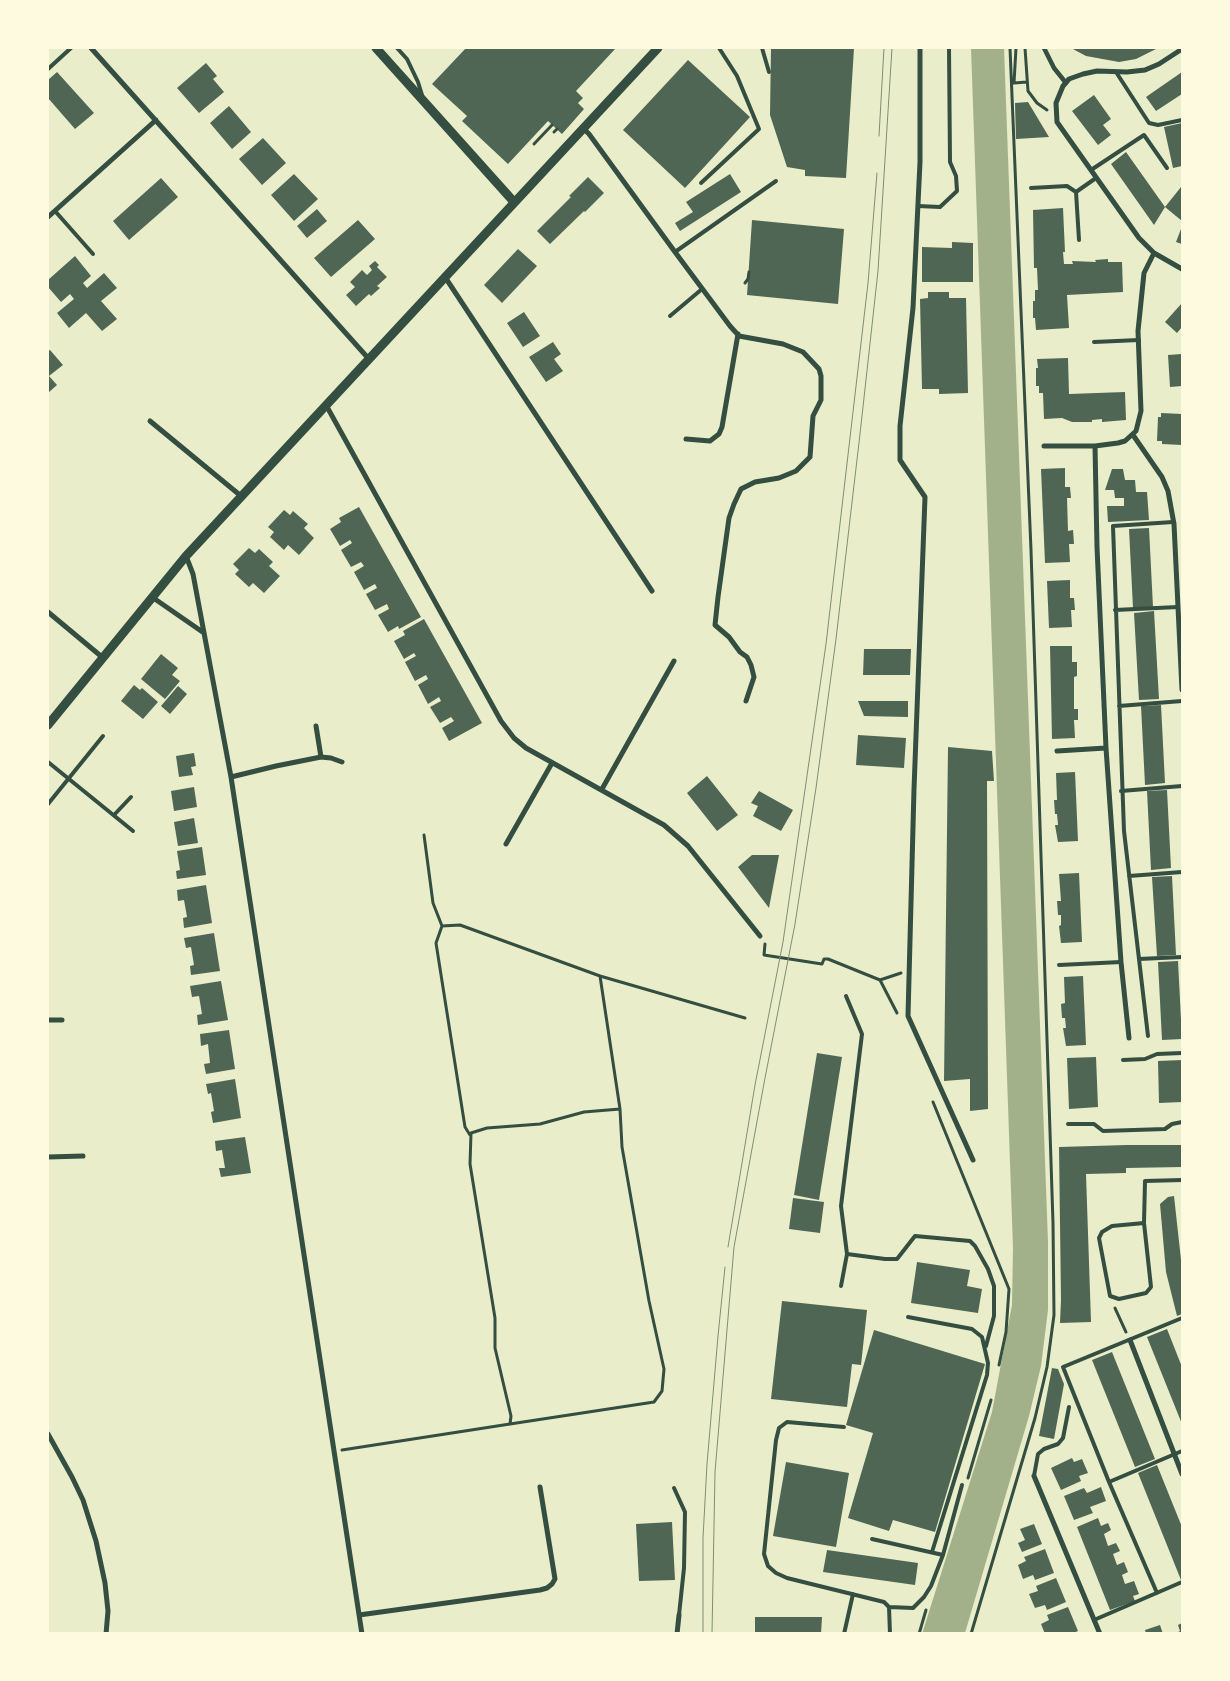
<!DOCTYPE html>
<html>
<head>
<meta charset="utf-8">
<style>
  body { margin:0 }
  #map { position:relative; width:1230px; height:1681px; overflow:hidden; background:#e9edc9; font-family:Karla,sans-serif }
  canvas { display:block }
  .frame { position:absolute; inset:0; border:49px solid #fefae0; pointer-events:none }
</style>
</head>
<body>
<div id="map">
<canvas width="1230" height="1681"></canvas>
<div class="frame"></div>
</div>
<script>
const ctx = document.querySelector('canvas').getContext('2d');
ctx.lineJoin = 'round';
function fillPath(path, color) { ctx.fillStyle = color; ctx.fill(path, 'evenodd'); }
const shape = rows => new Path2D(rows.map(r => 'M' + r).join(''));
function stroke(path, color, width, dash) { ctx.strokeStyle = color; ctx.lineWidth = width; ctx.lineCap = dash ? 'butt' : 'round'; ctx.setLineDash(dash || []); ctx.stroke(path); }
fillPath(shape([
  [971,48,1004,48,1048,1242,1048,1310,1041,1366,1029,1416,965,1633,922,1634,992,1412,1012,1305,1013,1248]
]), '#a3b18a');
fillPath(shape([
  [466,48,616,48,576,91,583,98,578,103,584,109,562,134,548,121,508,164,462,121,467,116,432,84],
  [771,48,854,48,846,178,805,176,805,170,787,167,770,115],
  [1071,48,1158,48,1136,59,1119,62,1086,56],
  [688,60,750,117,685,188,623,130],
  [206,63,217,76,213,79,224,92,199,113,177,88],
  [57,72,94,113,75,129,48,98,48,80],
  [1182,72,1182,94,1156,111,1146,97],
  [1094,95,1111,119,1103,125,1111,135,1098,145,1072,111],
  [1028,102,1049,137,1016,139,1015,103],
  [229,106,251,132,232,149,210,123],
  [1182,123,1182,166,1173,168,1164,127],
  [263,138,286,163,262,185,239,159],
  [1126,152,1165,207,1154,225,1111,164],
  [294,174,318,199,294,221,271,195],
  [730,174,741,192,680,231,675,223,693,212,686,202],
  [588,177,604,193,585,212,584,211,550,244,537,231,571,197,569,196],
  [161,178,178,197,129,240,113,221],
  [1181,187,1182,188,1182,221,1165,207],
  [1063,208,1065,252,1063,252,1064,264,1073,264,1072,261,1096,262,1095,260,1108,259,1108,262,1122,262,1123,292,1067,295,1069,328,1036,330,1035,318,1033,318,1033,301,1035,301,1035,290,1038,290,1037,268,1034,268,1033,210],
  [317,209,327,221,307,238,297,226],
  [358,220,375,239,331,277,314,258],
  [752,220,844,229,838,304,747,295],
  [1181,229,1182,229,1182,244,1176,242],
  [952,242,973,243,973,282,922,282,922,247,952,248],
  [518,249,537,266,502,303,484,285],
  [75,256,91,276,83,283,87,288,104,273,117,288,101,301,117,319,102,331,86,313,69,328,57,313,74,299,70,294,61,302,48,287,48,280],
  [375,261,379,265,377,267,387,277,377,286,380,288,371,296,369,294,356,306,346,295,355,287,350,282,362,270,367,275,372,270,369,266],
  [928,292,949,292,949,298,966,298,968,393,939,394,939,389,922,389,920,299,928,298],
  [1182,303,1182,327,1177,333,1165,322],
  [524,312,540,336,523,347,507,323],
  [553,342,561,354,554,359,563,371,546,382,529,357],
  [50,350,63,365,49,376,57,385,48,393,48,351],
  [1182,354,1182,386,1170,387,1168,355],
  [1068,358,1069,394,1125,392,1126,420,1102,422,1102,419,1092,420,1092,422,1072,422,1062,418,1044,419,1043,393,1039,393,1039,386,1036,386,1036,368,1038,368,1037,359],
  [1161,413,1182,414,1182,445,1162,444,1162,441,1157,441,1158,417,1161,417],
  [1065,468,1065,487,1070,487,1071,498,1067,498,1068,531,1073,530,1074,544,1069,544,1070,562,1045,563,1041,469],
  [1112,469,1123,469,1125,480,1135,480,1136,492,1147,492,1149,520,1108,522,1107,506,1124,506,1124,498,1115,498,1114,490,1105,490],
  [359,507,421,617,399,629,398,626,388,632,378,615,389,609,387,604,375,610,366,594,377,588,375,584,364,590,354,572,364,566,361,562,351,567,341,550,352,543,350,540,340,546,330,529,341,522,339,518],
  [284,510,290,515,293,511,308,524,304,528,314,538,299,555,288,545,284,550,270,537,274,532,268,527],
  [1149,528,1153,607,1133,608,1129,529],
  [249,548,255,553,259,549,273,562,269,566,280,576,264,593,253,583,249,587,235,574,239,570,233,564],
  [1070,580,1070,598,1074,598,1075,610,1071,610,1072,627,1049,628,1047,581],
  [1154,611,1159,699,1139,700,1134,613],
  [424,619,482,723,449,741,442,728,454,721,451,717,440,723,430,707,441,701,439,697,428,704,418,685,428,679,426,675,415,681,405,662,416,656,414,653,404,659,394,641,405,635,403,631],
  [1050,646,1072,646,1072,662,1077,662,1077,676,1074,677,1074,709,1078,709,1078,720,1074,720,1075,738,1052,739],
  [864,649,911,649,910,675,863,675],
  [161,654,178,668,172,675,180,681,165,699,141,679],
  [134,685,140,690,142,688,158,702,143,719,121,701],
  [178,686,187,694,170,714,161,706],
  [858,701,908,701,908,717,864,716],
  [1161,705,1165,783,1145,785,1141,706],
  [858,735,906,738,904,768,856,765],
  [948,747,992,751,994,781,987,781,988,1109,970,1111,970,1079,944,1081],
  [194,753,196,766,191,767,193,775,179,777,176,756],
  [1075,772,1078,841,1058,842,1055,825,1058,825,1057,814,1055,814,1054,800,1057,800,1056,773],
  [707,776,738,815,717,831,687,793],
  [194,787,197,807,174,811,171,791],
  [1167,790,1171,868,1151,870,1147,791],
  [759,791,793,810,781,831,753,816,758,806,751,803],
  [194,818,198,843,178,846,174,822],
  [202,847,206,875,177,879,176,871,180,870,177,851],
  [752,855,779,855,769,908,738,867],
  [1079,873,1082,942,1061,943,1059,926,1061,925,1061,915,1058,915,1057,901,1061,901,1059,874],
  [1172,876,1176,955,1157,956,1152,877],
  [206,885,212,923,184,928,183,918,187,917,184,900,178,901,177,890],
  [214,933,220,971,191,975,190,966,194,965,191,947,186,948,184,938],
  [1178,961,1182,1039,1162,1040,1158,962],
  [1083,976,1086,1045,1066,1046,1063,1028,1066,1028,1065,1018,1062,1018,1061,1004,1065,1003,1064,977],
  [221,981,228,1020,198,1025,197,1015,202,1014,199,996,192,997,190,986],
  [229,1030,235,1069,206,1074,204,1064,210,1063,208,1044,201,1046,200,1034],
  [817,1053,842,1057,819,1200,794,1195],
  [1096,1057,1098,1107,1069,1109,1067,1058],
  [1182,1060,1182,1102,1159,1103,1158,1061],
  [235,1079,241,1118,213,1123,211,1112,214,1111,211,1093,208,1094,206,1084],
  [245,1137,251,1173,221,1177,219,1168,225,1168,222,1150,216,1151,215,1141],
  [1127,1145,1182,1145,1182,1167,1126,1168,1126,1173,1086,1174,1091,1322,1060,1323,1061,1300,1059,1147],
  [1174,1196,1182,1269,1182,1314,1177,1316,1166,1272,1160,1204,1168,1197],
  [793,1198,824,1202,820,1233,789,1229],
  [917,1262,970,1270,967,1286,982,1289,978,1313,911,1303],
  [782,1301,867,1310,861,1365,852,1364,847,1407,771,1399],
  [1167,1329,1182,1367,1182,1424,1147,1337],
  [874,1330,985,1364,935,1532,893,1520,889,1531,848,1518,873,1433,846,1425],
  [1112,1352,1155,1459,1135,1467,1092,1360],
  [1052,1368,1058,1369,1064,1384,1054,1439,1039,1436],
  [1072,1458,1074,1462,1082,1459,1088,1473,1079,1476,1081,1481,1061,1490,1051,1468],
  [786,1462,849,1473,836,1547,773,1536],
  [1157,1465,1182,1527,1182,1579,1181,1580,1138,1473],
  [1101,1487,1106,1501,1090,1507,1093,1513,1074,1520,1064,1496,1084,1488,1087,1493],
  [1098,1518,1101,1526,1108,1523,1111,1530,1104,1534,1108,1546,1116,1543,1120,1551,1113,1554,1117,1565,1124,1562,1128,1572,1122,1575,1125,1584,1134,1581,1139,1594,1133,1596,1135,1601,1110,1610,1077,1527],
  [672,1522,675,1580,639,1581,636,1524],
  [1034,1524,1042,1544,1022,1552,1018,1543,1025,1540,1020,1529],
  [1045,1549,1054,1573,1035,1580,1033,1575,1023,1579,1018,1565,1026,1561,1024,1557],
  [827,1550,918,1563,915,1585,823,1572],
  [1056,1578,1066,1602,1047,1610,1045,1605,1035,1608,1029,1594,1038,1591,1036,1586],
  [1068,1607,1078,1631,1071,1634,1045,1634,1041,1624,1049,1620,1047,1615],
  [755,1617,822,1617,821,1634,755,1634],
  [1182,1623,1182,1634,1175,1634,1180,1631,1178,1625],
  [1160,1625,1163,1634,1146,1634,1145,1630]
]), '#4f6655');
stroke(shape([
  [1025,48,1028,91,1037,103,1047,110],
  [1012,83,1014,83,1016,48],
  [1014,83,1027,82],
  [554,132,557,129],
  [534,144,552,125],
  [745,283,748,279,749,272],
  [424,835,433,903,442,926],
  [765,944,764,955,822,964,824,959,828,959,880,980,897,1013],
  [600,976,745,1018],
  [880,980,901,973],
  [933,1102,1009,1289,1006,1332,999,1365],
  [470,1135,465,1127,436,943,442,926,460,925,600,976,620,1109],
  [1115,1308,1126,1332],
  [342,1450,510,1424,654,1402,662,1391,664,1369,649,1301,622,1147,620,1109,584,1112,540,1124,487,1128,471,1133,470,1164,495,1318,495,1348,511,1416,510,1424],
  [968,1478,991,1400],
  [919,1634,926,1610],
  [971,1634,1035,1418,1047,1367,1054,1315,1053,1223,1031,550,1010,48]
]), '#344e41', 3);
stroke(shape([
  [397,48,407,59,418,82,422,95],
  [762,48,769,72],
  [48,69,71,48],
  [1116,72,1149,123,1158,125,1182,120],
  [1091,170,1144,135,1167,168],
  [701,183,759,129,737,76,719,48],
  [1031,188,1067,186,1076,192],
  [918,206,940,207,957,191,956,176,950,162,949,48],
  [55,211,93,254],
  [1079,240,1076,192,1096,178],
  [675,252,776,181],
  [670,316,702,289],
  [1094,342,1139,340],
  [1115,610,1178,607],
  [1119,706,1182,701],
  [48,762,133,831],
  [1121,791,1182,786],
  [48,804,103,736],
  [114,815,131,797],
  [1129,876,1182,872],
  [1139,959,1182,957],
  [1059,965,1121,962],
  [846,996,862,1034,841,1206,847,1254],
  [1148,1036,1124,831,1113,526,1173,522],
  [1123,1060,1145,1059,1157,1054,1182,1053],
  [1068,1124,1094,1124,1103,1131,1165,1129,1172,1124,1182,1122],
  [1144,1223,1151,1287,1146,1293,1119,1299,1110,1296,1099,1238,1102,1232,1112,1226,1144,1223],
  [1144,1223,1145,1181,1182,1180],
  [841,1286,847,1254,885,1259,897,1259,915,1236,970,1241,975,1246,988,1269,994,1286,994,1316,986,1346],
  [908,1317,972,1329,982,1337,988,1363,987,1375,932,1552],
  [844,1427,787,1422,779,1428,776,1440,764,1554,768,1566,776,1573,787,1578,884,1602,889,1607,890,1634],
  [1034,1476,1038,1454,1044,1449,1058,1444,1063,1438,1069,1407],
  [1109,1482,1182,1451],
  [674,1488,685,1512,684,1568,679,1615],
  [872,1539,943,1555],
  [1157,1593,1109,1482,1063,1367,1182,1318],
  [889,1607,913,1608,924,1597,931,1586,943,1555,962,1485],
  [1094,1620,1182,1582],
  [844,1634,853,1594]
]), '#344e41', 4);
stroke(shape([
  [1044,48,1054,68,1066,83]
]), '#344e41', 4.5);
stroke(shape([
  [91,48,368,358],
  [920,48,920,162,913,308,900,426,900,460,925,497,914,789,908,1016,973,1160],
  [1182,49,1159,64,1145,70,1127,72,1097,71,1083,74,1069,79,1063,86,1056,103,1057,122,1139,238,1154,253,1182,269],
  [583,128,589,134,675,252,730,326,739,336,783,344,803,352,819,369,821,376,821,400,813,416,810,457,796,471,779,478,755,482,741,489,734,504,729,518,718,597,715,625,729,637,740,652,747,657,751,665,754,677,746,701],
  [48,217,156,120],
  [445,277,652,591],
  [326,405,501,721,514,738,526,748,664,825,688,846,760,936],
  [150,421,241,496],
  [1133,435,1162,477,1168,491,1174,524,1182,690],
  [686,439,710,441,719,434,722,427,738,334],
  [1044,446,1095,446,1118,443,1125,441,1136,431,1141,411,1138,331,1144,273,1154,253],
  [1095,446,1097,547,1106,748,1121,962,1129,1038],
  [186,556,193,574,231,777,362,1634],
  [152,597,204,633],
  [48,612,102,657],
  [316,726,321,757],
  [1057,751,1106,748],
  [231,777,276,766,321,757,331,758,342,762],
  [602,789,674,661],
  [506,844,552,763],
  [48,1020,62,1020],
  [48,1157,83,1156],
  [1130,1340,1182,1474],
  [48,1434,72,1477,83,1500,96,1541,105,1583,108,1611,106,1634],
  [1034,1476,1100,1634],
  [359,1615,540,1590,547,1588,552,1584,555,1579,540,1487],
  [677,1634,679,1615]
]), '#344e41', 5);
stroke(shape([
  [376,48,514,202],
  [48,725,186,556,658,48]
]), '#344e41', 9);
stroke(shape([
  [879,136,884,48],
  [728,1247,755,1085,783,942,826,644,868,283,877,173],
  [703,1634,703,1538,707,1464,718,1336,725,1267],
  [712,1634,715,1472,734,1247,765,1078,795,924,816,788,836,639,860,434,878,271,892,48]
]), '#7c8e77', 1);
</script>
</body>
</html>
